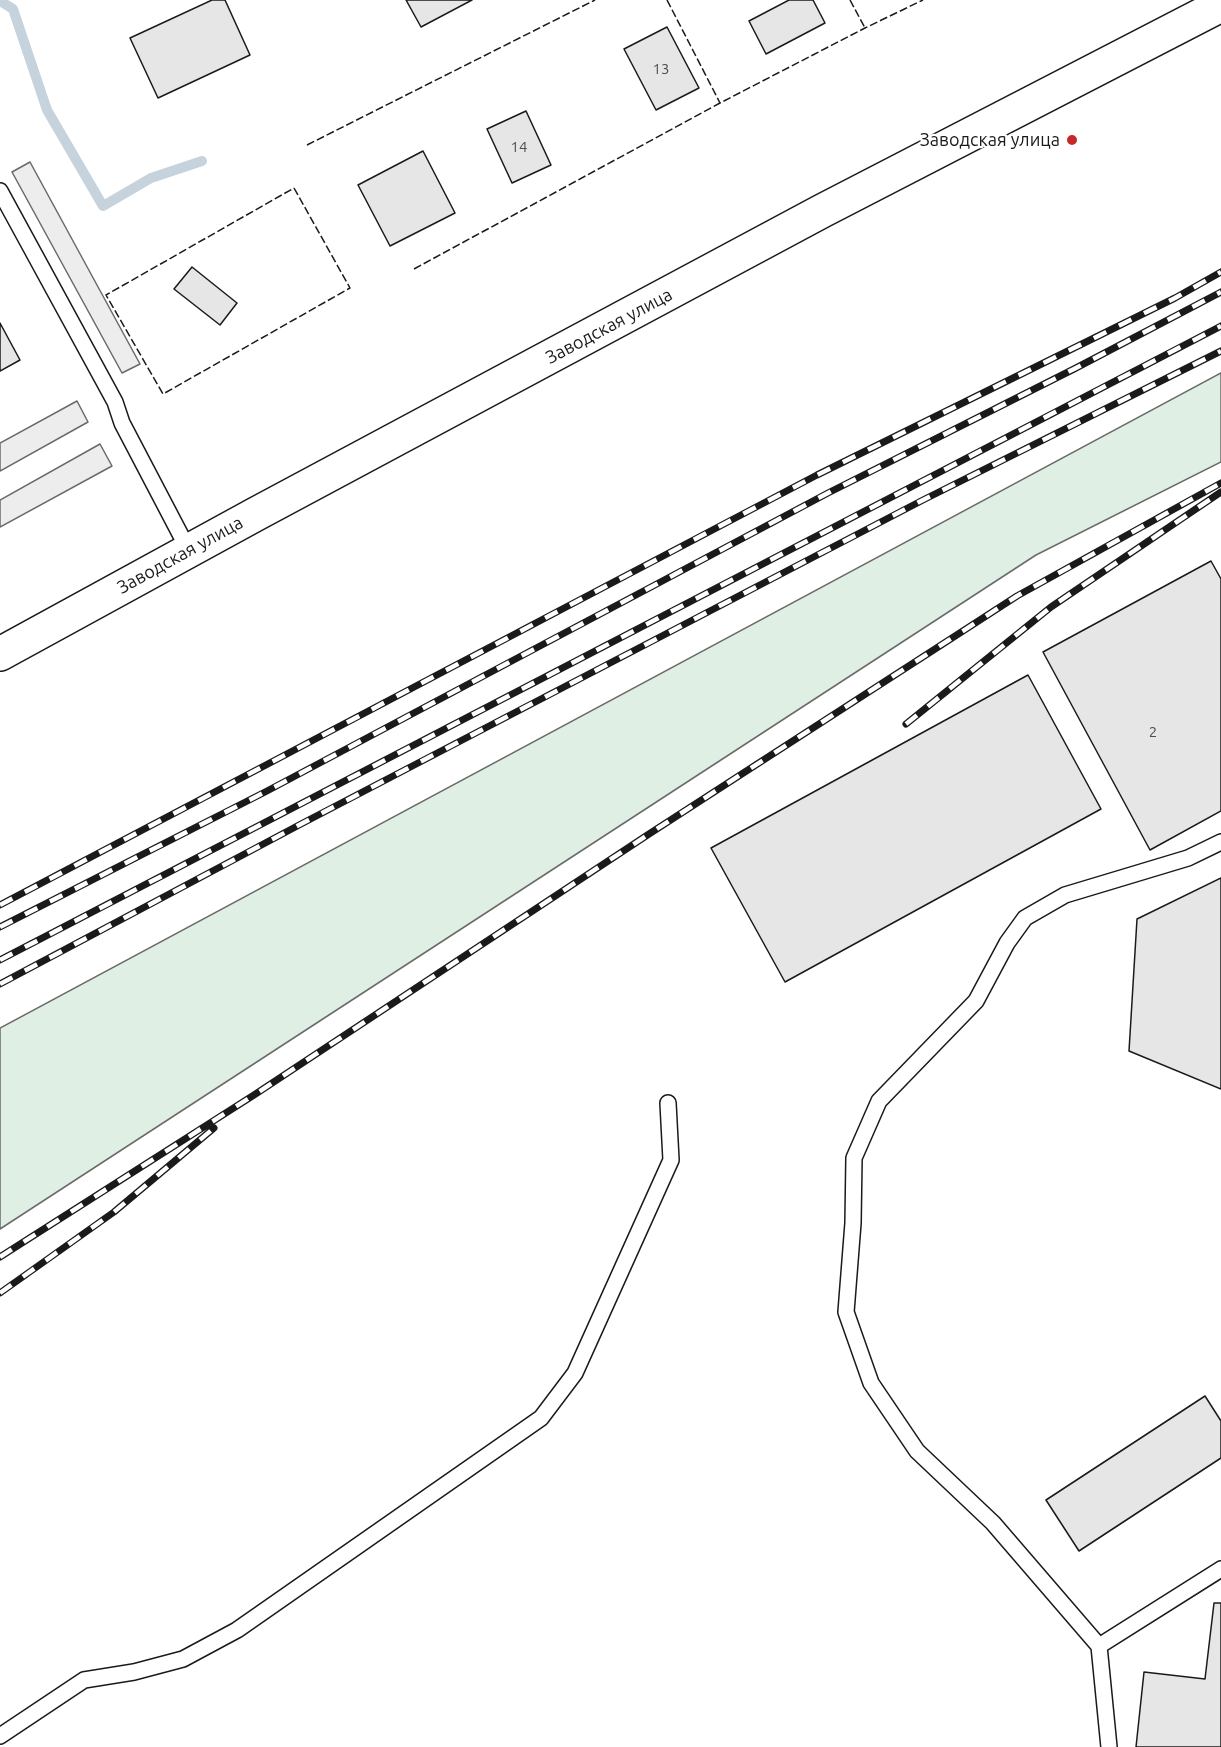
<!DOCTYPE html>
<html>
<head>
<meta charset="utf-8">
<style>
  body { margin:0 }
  canvas { display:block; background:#fff }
</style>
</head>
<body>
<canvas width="1221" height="1747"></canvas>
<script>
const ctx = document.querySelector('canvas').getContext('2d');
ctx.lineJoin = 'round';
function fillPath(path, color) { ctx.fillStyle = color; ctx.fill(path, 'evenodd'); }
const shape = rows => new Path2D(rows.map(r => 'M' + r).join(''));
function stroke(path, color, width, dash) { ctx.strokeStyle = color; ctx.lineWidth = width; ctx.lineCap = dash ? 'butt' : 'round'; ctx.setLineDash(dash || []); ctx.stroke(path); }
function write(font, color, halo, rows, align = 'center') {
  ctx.font = font + ' Ubuntu,sans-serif'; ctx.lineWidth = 4.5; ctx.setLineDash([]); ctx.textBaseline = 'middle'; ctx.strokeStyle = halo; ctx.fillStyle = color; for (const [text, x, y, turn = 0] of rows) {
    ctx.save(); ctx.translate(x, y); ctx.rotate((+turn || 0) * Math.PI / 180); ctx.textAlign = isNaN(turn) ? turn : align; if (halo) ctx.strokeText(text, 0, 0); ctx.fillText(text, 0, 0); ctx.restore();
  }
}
const green = shape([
  [1221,373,1221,462,1036,555,0,1229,0,1028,1221,373]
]);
fillPath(green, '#e0efe3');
stroke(green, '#6a6a6a', 1.5);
const parking = shape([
  [30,162,140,364,122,373,12,172,30,162],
  [77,401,88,422,0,471,0,443,77,401],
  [100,444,112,466,0,527,0,500,100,444]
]);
fillPath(parking, '#ededed');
stroke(parking, '#6a6a6a', 1.5);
stroke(shape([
  [0,1,13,9,47,110,103,206,151,178,202,161]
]), '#c6d2dc', 10);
const building = shape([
  [212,0,225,0,250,55,158,98,130,38,212,0],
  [406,0,472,0,421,27,406,0],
  [789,0,813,0,825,23,766,54,749,21,789,0],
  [667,27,699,88,656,110,624,49,667,27],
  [526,111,551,165,512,183,487,129,526,111],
  [423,151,455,213,390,246,358,185,423,151],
  [192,267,237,303,220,325,174,289,192,267],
  [0,323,20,360,0,371,0,323],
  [1211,561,1221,579,1221,811,1150,850,1043,652,1211,561],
  [1028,675,1101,809,785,982,711,848,1028,675],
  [1221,878,1221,1089,1129,1051,1137,919,1221,878],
  [1205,1396,1221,1421,1221,1458,1079,1551,1046,1500,1205,1396],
  [1214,1603,1221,1603,1221,1747,1136,1747,1144,1672,1205,1679,1214,1603]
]);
fillPath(building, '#e6e6e6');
stroke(building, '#1a1a1a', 1.5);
const lane = shape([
  [0,191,115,402,122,423,189,551],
  [1099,1646,993,1523,917,1451,871,1383,846,1312,853,1223,854,1158,879,1101,976,1001,1007,943,1025,918,1065,895,1188,858,1221,842],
  [0,1736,84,1680,134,1672,183,1659,237,1630,541,1418,575,1373,671,1160,668,1103],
  [1109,1747,1099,1646,1221,1569]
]);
const secondary = shape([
  [0,654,256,514,822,211,1221,5]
]);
stroke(lane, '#1a1a1a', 18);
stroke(secondary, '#1a1a1a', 36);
stroke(lane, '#fff', 15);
stroke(secondary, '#fff', 33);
const rail = shape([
  [906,724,1051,607,1221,492],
  [0,905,817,475,1175,298,1221,272],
  [0,927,267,791,828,493,1074,369,1221,292],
  [0,960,1221,326],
  [0,984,301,824,923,500,1221,351],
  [0,1257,254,1095,649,834,1017,596,1221,483],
  [0,1293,114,1212,214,1128]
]);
stroke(rail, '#1a1a1a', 7);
stroke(rail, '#fff', 4.5, [14]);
stroke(shape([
  [667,0,720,103],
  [850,0,865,28],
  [307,145,595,0],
  [294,188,350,288,163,394,106,295,294,188],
  [414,269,720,103,865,28,923,0]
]), '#1a1a1a', 1.5, [8, 3]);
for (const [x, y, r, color] of [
  [1072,140,6,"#c62828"]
]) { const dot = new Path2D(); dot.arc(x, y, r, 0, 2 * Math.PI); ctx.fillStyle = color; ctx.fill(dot); stroke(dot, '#fff', 2); }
write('15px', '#4d4d4d', null, [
  ["13",661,69],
  ["14",519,147],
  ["2",1153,732]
]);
write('18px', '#1a1a1a', '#fff', [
  ["Заводская улица",1060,140]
], 'right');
write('18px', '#1a1a1a', '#fff', [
  ["Заводская улица",609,326,-28],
  ["Заводская улица",180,555,-29]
]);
</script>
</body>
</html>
